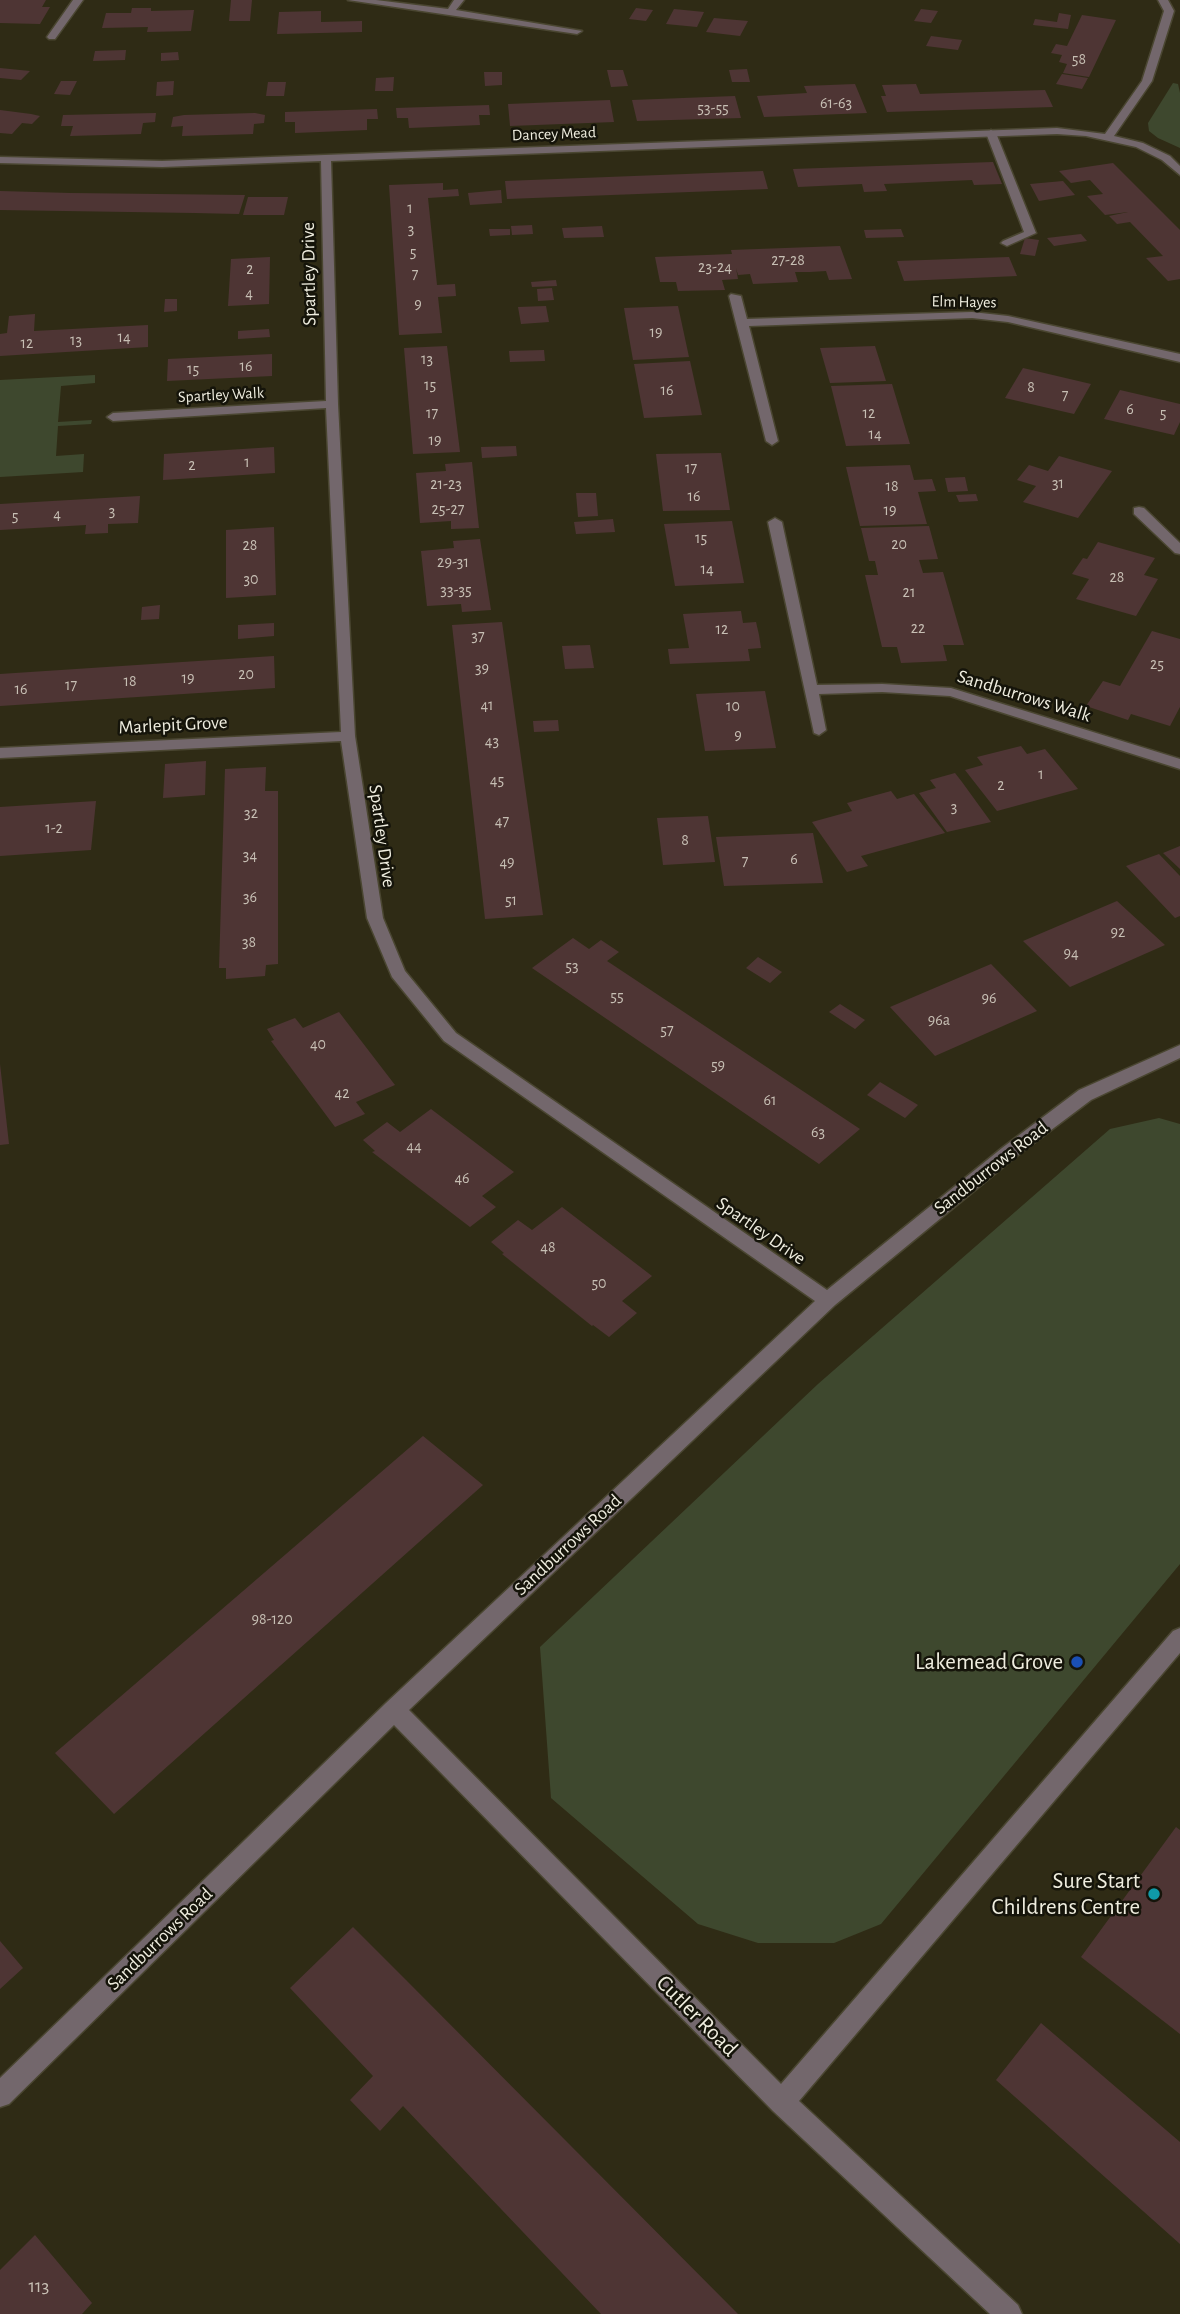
<!DOCTYPE html>
<html>
<head>
<meta charset="utf-8">
<style>
  body { margin:0 }
  canvas { display:block; background:#2f2b15 }
</style>
</head>
<body>
<canvas width="1180" height="2314"></canvas>
<script>
const ctx = document.querySelector('canvas').getContext('2d');
ctx.lineJoin = 'round';
function fillPath(path, color) { ctx.fillStyle = color; ctx.fill(path, 'evenodd'); }
const shape = rows => new Path2D(rows.map(r => 'M' + r).join(''));
function stroke(path, color, width, dash) { ctx.strokeStyle = color; ctx.lineWidth = width; ctx.lineCap = dash ? 'butt' : 'round'; ctx.setLineDash(dash || []); ctx.stroke(path); }
function write(font, color, halo, rows, align = 'center') {
  ctx.font = font + ' "Alegreya Sans",sans-serif'; ctx.lineWidth = 5; ctx.setLineDash([]); ctx.textBaseline = 'middle'; ctx.strokeStyle = halo; ctx.fillStyle = color; for (const [text, x, y, turn = 0] of rows) {
    ctx.save(); ctx.translate(x, y); ctx.rotate((+turn || 0) * Math.PI / 180); ctx.textAlign = isNaN(turn) ? turn : align; if (halo) ctx.strokeText(text, 0, 0); ctx.fillText(text, 0, 0); ctx.restore();
  }
}
fillPath(shape([
  [1173,83,1178,84,1180,93,1180,148,1158,138,1149,131,1148,123],
  [95,375,95,383,61,386,58,422,92,420,91,424,58,426,56,456,84,454,83,472,0,477,0,380],
  [1159,1118,1180,1124,1180,1564,881,1924,834,1943,758,1943,698,1924,551,1798,540,1647,818,1384,1110,1129]
]), '#3e482e');
fillPath(shape([
  [0,0,46,0,42,7,50,7,40,24,0,23],
  [231,0,252,0,250,21,229,21],
  [132,8,151,8,151,11,194,10,191,31,147,32,148,27,102,28,106,13,131,13],
  [636,8,653,10,646,21,629,19],
  [674,9,704,12,697,27,666,24],
  [921,9,938,11,931,23,914,21],
  [321,11,321,22,362,21,362,32,277,34,279,12],
  [1059,13,1071,15,1068,29,1033,25,1035,19,1057,22],
  [1082,15,1116,20,1089,77,1063,73,1067,64,1059,62,1062,55,1051,53,1056,44,1067,46],
  [714,18,748,21,740,36,706,32],
  [931,36,962,40,958,50,926,46],
  [126,50,125,60,93,61,95,51],
  [178,52,179,60,161,61,161,53],
  [0,68,30,71,21,80,0,78],
  [747,69,750,82,732,82,729,70],
  [607,70,623,70,628,86,611,87],
  [484,72,502,72,502,85,485,86],
  [1062,74,1088,78,1082,89,1056,84],
  [394,77,393,91,375,91,376,78],
  [61,81,77,81,70,95,54,94],
  [174,81,173,95,156,96,157,82],
  [268,82,286,82,284,96,266,96],
  [855,84,867,113,764,117,757,96,807,93,804,86],
  [916,84,920,94,1045,90,1053,107,887,112,881,96,886,96,882,85],
  [735,96,741,118,637,121,632,100],
  [610,100,614,122,510,126,508,104],
  [489,105,490,115,479,115,480,125,409,128,408,118,397,118,396,108],
  [377,109,378,119,367,119,367,130,295,133,295,122,285,122,285,112],
  [0,110,31,114,40,116,32,124,22,123,12,134,0,133],
  [156,113,155,122,143,123,141,134,70,136,73,126,61,126,63,115],
  [255,113,265,115,264,123,254,124,253,134,182,136,183,126,171,127,173,117,184,115],
  [993,162,1002,184,974,185,972,180,884,184,887,191,864,192,862,184,798,187,793,169],
  [1113,163,1180,230,1180,279,1168,281,1146,258,1163,256,1130,222,1117,224,1109,216,1128,212,1105,215,1087,196,1103,194,1090,180,1071,183,1059,171],
  [763,171,768,189,507,199,505,181],
  [1063,181,1075,195,1039,201,1030,184],
  [443,183,443,190,458,189,459,196,428,198,437,285,455,284,456,296,438,297,442,333,399,335,389,185],
  [501,190,502,203,470,205,468,193],
  [0,191,70,193,245,195,239,214,195,213,0,210],
  [248,197,288,197,284,215,243,215],
  [532,225,533,234,512,235,511,226],
  [602,226,604,237,564,238,562,228],
  [489,229,510,229,510,235,490,236],
  [901,229,904,237,866,238,864,230],
  [1081,234,1087,241,1054,246,1047,238],
  [1025,238,1039,240,1035,256,1020,254],
  [840,246,852,279,829,280,826,271,810,272,795,272,798,282,753,284,750,274,738,275,736,268,738,279,722,280,725,290,678,291,676,282,660,282,655,257,732,254,731,250],
  [270,257,269,304,228,306,231,259],
  [1009,257,1017,276,904,281,897,261],
  [556,280,557,286,532,287,531,282],
  [552,288,554,300,538,301,537,289],
  [165,299,177,299,177,311,164,312],
  [546,306,549,322,521,324,518,307],
  [678,306,689,357,633,360,624,308],
  [35,314,34,331,148,325,148,347,0,356,0,334,7,333,9,316],
  [269,329,270,337,238,339,238,331],
  [447,346,460,452,413,454,404,348],
  [875,346,886,381,830,383,820,348],
  [544,350,545,361,510,362,509,351],
  [272,354,272,376,167,381,168,359],
  [690,361,702,415,644,418,634,364],
  [1023,368,1091,384,1074,414,1005,398],
  [892,384,910,444,846,446,831,386],
  [1120,390,1180,404,1180,422,1174,435,1104,419],
  [516,446,517,456,482,458,481,447],
  [274,447,275,473,163,480,164,454],
  [721,453,730,510,663,511,656,454],
  [1059,456,1112,471,1078,518,1023,502,1036,486,1017,480,1029,465,1048,471],
  [472,462,479,528,451,529,451,521,420,523,416,473,446,471,445,464],
  [910,465,914,480,932,479,936,491,918,492,927,524,860,526,846,467],
  [965,477,968,491,948,492,945,478],
  [576,493,596,493,598,516,578,517],
  [976,494,978,501,959,502,956,495],
  [140,496,138,523,108,524,108,533,85,534,86,525,0,530,0,504],
  [613,519,615,532,576,534,574,522],
  [732,521,744,583,675,586,664,524],
  [929,526,938,559,919,560,923,573,943,572,964,645,943,645,947,661,901,663,897,647,882,647,865,575,878,575,875,561,869,561,861,528],
  [274,527,276,595,226,598,226,530],
  [480,539,491,610,462,612,461,604,427,606,421,551,454,548,453,541],
  [1098,542,1155,558,1144,575,1158,579,1136,616,1076,599,1089,579,1072,574,1083,558,1087,559],
  [160,605,159,619,141,620,142,607],
  [741,611,743,623,756,622,759,635,761,648,748,649,750,661,670,664,668,649,689,648,683,614],
  [502,622,543,915,485,919,452,625],
  [274,623,274,636,238,639,238,625],
  [1152,631,1180,639,1180,707,1170,726,1131,714,1128,720,1086,706,1103,681,1120,686],
  [590,645,594,668,565,669,562,646],
  [274,656,275,688,0,706,0,674],
  [765,691,776,748,705,751,696,694],
  [558,720,559,731,534,732,533,721],
  [1021,746,1027,754,1045,749,1078,789,997,811,965,770,983,765,977,757],
  [206,761,205,795,163,798,165,764],
  [266,767,265,791,278,791,278,964,266,965,265,976,226,979,226,968,219,968,225,769],
  [955,773,962,782,991,822,947,832,919,793,936,788,930,780],
  [891,791,897,799,914,794,945,833,861,856,868,866,847,872,812,822,852,811,847,803],
  [96,801,91,850,0,856,0,807],
  [708,816,715,862,663,865,657,818],
  [813,833,823,883,724,886,716,837],
  [1180,846,1180,869,1163,853],
  [1159,854,1180,876,1180,916,1175,918,1126,866],
  [1117,901,1165,945,1070,987,1023,941],
  [573,938,589,949,601,940,619,952,607,961,860,1129,819,1164,532,968],
  [758,957,782,972,770,983,746,968],
  [991,964,1037,1011,935,1056,890,1007],
  [840,1004,865,1020,855,1029,829,1012],
  [339,1012,395,1085,356,1102,365,1114,335,1127,271,1041,274,1040,267,1029,295,1018,303,1028],
  [0,1064,9,1144,0,1145],
  [880,1082,918,1105,905,1118,867,1095],
  [431,1109,514,1172,482,1196,496,1207,470,1227,372,1152,375,1151,363,1140,387,1122,400,1132],
  [562,1207,652,1276,622,1301,637,1313,609,1337,593,1325,592,1326,502,1254,504,1253,491,1242,518,1220,532,1230],
  [423,1436,483,1485,114,1814,55,1753],
  [1176,1827,1180,1830,1180,2034,1081,1957],
  [353,1927,406,1980,738,2314,601,2314,403,2106,380,2131,350,2100,373,2076,290,1988],
  [0,1941,23,1968,0,1989],
  [1041,2023,1180,2142,1180,2244,996,2080],
  [35,2235,92,2303,82,2314,0,2314,0,2270]
]), '#4e3534');
const service = shape([
  [73,0,83,0,55,39,49,39,47,37,73,0],
  [348,0,376,0,448,9,454,0,464,0,456,10,582,31,577,34,348,0],
  [991,130,996,133,1036,233,1007,246,1001,243,1003,241,1024,232,986,133,991,130]
]);
const minor = shape([
  [1158,0,1168,0,1174,11,1152,81,1114,136,1143,143,1170,156,1180,166,1180,175,1162,160,1136,147,1086,136,1057,134,331,161,338,404,355,736,383,918,405,971,456,1033,827,1290,1002,1148,1079,1090,1180,1045,1180,1058,1091,1100,1014,1158,835,1305,409,1710,781,2084,1173,1631,1180,1628,1180,1653,799,2101,1018,2305,1022,2314,990,2314,773,2111,394,1725,9,2104,0,2107,0,2078,386,1703,815,1301,444,1041,392,977,367,918,341,741,0,758,0,748,341,732,326,408,113,421,107,417,113,413,326,401,321,161,162,167,0,163,0,157,162,161,1057,128,1105,134,1142,81,1164,11,1158,0],
  [731,294,741,296,747,319,972,312,1008,316,1180,354,1180,362,1008,322,972,318,749,326,778,441,772,445,766,441,729,296,731,294],
  [1139,507,1144,508,1180,543,1180,554,1175,553,1134,514,1134,508,1139,507],
  [775,518,782,522,817,685,882,684,951,688,1180,759,1180,769,950,696,882,692,819,694,826,730,819,735,814,733,768,522,775,518]
]);
stroke(service, '#4a4631', 3);
stroke(minor, '#4a4631', 3);
fillPath(service, '#73676c');
fillPath(minor, '#73676c');
for (const [x, y, r, color] of [
  [1077,1662,7,"#1a4fb4"],
  [1154,1894,7,"#0f9aa8"]
]) { const dot = new Path2D(); dot.arc(x, y, r, 0, 2 * Math.PI); ctx.fillStyle = color; ctx.fill(dot); stroke(dot, '#15140a', 2.5); }
write('16px', '#c7bfb4', null, [
  ["58",1079,59],
  ["61-63",836,103],
  ["53-55",713,108],
  ["1",410,208],
  ["3",411,229],
  ["5",413,252],
  ["27-28",788,260],
  ["23-24",715,267],
  ["2",250,269],
  ["7",415,274],
  ["4",249,293],
  ["9",418,304],
  ["19",656,332],
  ["14",124,337],
  ["13",76,340],
  ["12",27,343],
  ["13",427,359],
  ["16",246,366],
  ["15",193,369],
  ["15",430,385],
  ["8",1031,387],
  ["16",667,390],
  ["7",1065,395],
  ["6",1130,409],
  ["17",432,413],
  ["12",869,413],
  ["5",1163,413],
  ["14",875,434],
  ["19",435,440],
  ["1",247,462],
  ["2",192,465],
  ["17",691,468],
  ["31",1058,483],
  ["21-23",446,484],
  ["18",892,486],
  ["16",694,496],
  ["25-27",448,509],
  ["19",890,510],
  ["3",112,511],
  ["4",57,514],
  ["5",15,516],
  ["15",701,538],
  ["20",899,544],
  ["28",250,545],
  ["29-31",453,562],
  ["14",707,569],
  ["28",1117,577],
  ["30",251,579],
  ["33-35",456,590],
  ["21",909,592],
  ["22",918,628],
  ["12",722,629],
  ["37",478,636],
  ["25",1157,664],
  ["39",482,668],
  ["20",246,674],
  ["19",188,678],
  ["18",130,681],
  ["17",71,685],
  ["16",21,689],
  ["41",487,705],
  ["10",733,706],
  ["9",738,735],
  ["43",492,741],
  ["1",1041,774],
  ["45",497,780],
  ["2",1001,785],
  ["3",954,807],
  ["32",251,813],
  ["47",502,821],
  ["1-2",54,828],
  ["8",685,840],
  ["34",250,855],
  ["6",794,859],
  ["7",745,861],
  ["49",507,862],
  ["36",250,897],
  ["51",511,900],
  ["92",1118,932],
  ["38",249,942],
  ["94",1071,953],
  ["53",572,966],
  ["55",617,996],
  ["96",989,998],
  ["96a",939,1020],
  ["57",667,1030],
  ["40",318,1044],
  ["59",718,1065],
  ["42",342,1093],
  ["61",770,1100],
  ["63",818,1132],
  ["44",414,1146],
  ["46",462,1178],
  ["48",548,1247],
  ["50",599,1283],
  ["98-120",272,1619]
]);
write('16px', '#efeddf', '#15140a', [
  ["Dancey Mead",554,134,-2],
  ["Elm Hayes",964,302,1],
  ["Spartley Walk",221,395,-3]
]);
write('19px', '#efeddf', '#15140a', [
  ["Spartley Drive",309,274,-91],
  ["Sandburrows Walk",1024,696,17],
  ["Marlepit Grove",173,725,-3],
  ["Spartley Drive",382,836,82],
  ["Sandburrows Road",991,1168,-38],
  ["Spartley Drive",761,1231,35],
  ["Sandburrows Road",568,1545,-43],
  ["Sandburrows Road",160,1939,-44]
]);
write('19px', '#c7bfb4', null, [
  ["113",39,2286]
]);
write('23px', '#efeddf', '#15140a', [
  ["Lakemead Grove",1063,1662],
  ["Sure Start",1140,1881],
  ["Childrens Centre",1140,1907]
], 'right');
write('23px', '#efeddf', '#15140a', [
  ["Cutler Road",697,2016,45]
]);
</script>
</body>
</html>
